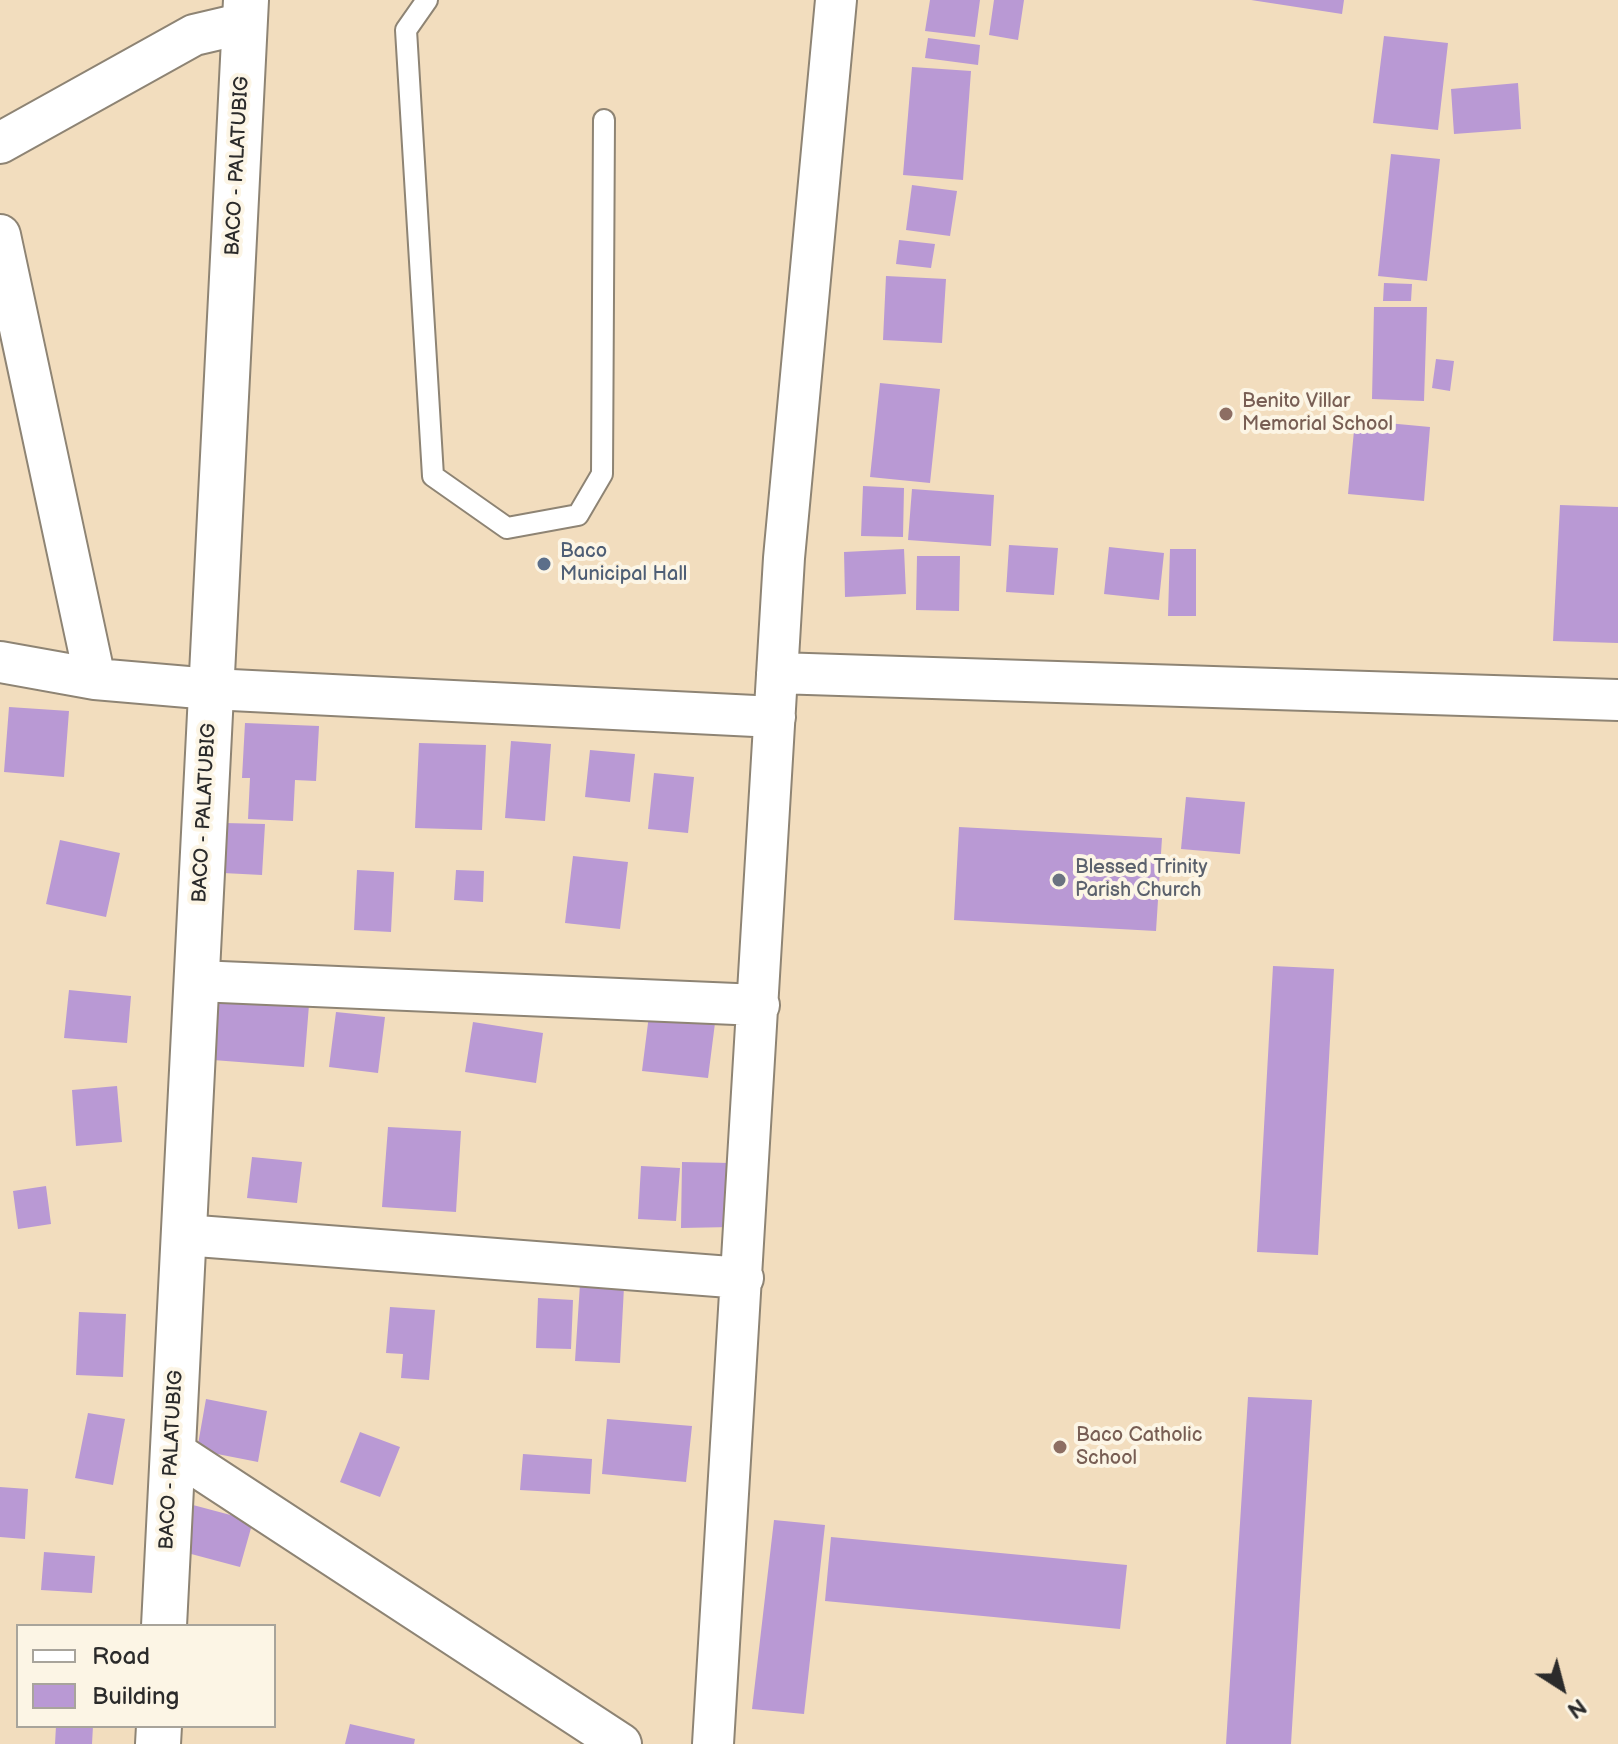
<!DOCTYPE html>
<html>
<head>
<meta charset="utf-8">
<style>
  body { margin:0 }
  #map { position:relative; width:1618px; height:1744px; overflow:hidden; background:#f2ddbe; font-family:"Balsamiq Sans",sans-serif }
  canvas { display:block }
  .legend { position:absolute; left:16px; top:1624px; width:260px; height:104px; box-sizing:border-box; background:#fcf5e5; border:2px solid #a8a49b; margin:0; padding:10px 14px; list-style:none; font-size:24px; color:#2b2b2b }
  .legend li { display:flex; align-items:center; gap:16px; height:40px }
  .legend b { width:40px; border:2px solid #a8a49b }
  .north { position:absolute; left:1522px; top:1648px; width:80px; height:80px; -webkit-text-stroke:6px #fcf5e5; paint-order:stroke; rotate:144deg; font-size:22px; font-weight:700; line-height:32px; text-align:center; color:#2b2b2b }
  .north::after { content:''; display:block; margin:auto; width:28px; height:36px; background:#2b2b2b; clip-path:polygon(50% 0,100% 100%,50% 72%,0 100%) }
</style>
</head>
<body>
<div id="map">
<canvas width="1618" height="1744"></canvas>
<ul class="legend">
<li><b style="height:10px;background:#fff"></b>Road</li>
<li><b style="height:22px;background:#b999d4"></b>Building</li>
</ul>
<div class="north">N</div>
</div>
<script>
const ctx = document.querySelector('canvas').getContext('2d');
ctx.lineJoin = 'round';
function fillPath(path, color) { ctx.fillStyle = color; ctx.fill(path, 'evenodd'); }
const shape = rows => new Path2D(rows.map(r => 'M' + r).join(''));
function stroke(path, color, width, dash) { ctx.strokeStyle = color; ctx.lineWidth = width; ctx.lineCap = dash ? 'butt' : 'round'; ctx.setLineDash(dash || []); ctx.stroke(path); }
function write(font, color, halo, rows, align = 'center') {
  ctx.font = font + ' "Balsamiq Sans",sans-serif'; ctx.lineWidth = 8; ctx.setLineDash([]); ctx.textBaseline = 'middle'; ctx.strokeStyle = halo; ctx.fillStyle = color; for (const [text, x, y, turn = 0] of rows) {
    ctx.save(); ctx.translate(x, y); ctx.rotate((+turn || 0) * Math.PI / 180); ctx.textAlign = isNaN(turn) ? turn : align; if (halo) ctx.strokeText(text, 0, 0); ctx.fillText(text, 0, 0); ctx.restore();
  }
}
fillPath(shape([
  [930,0,980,0,975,37,925,31],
  [994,0,1024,0,1018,40,989,35],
  [1251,0,1344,0,1342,14],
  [1384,36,1448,43,1438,130,1373,123],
  [928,38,980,45,978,65,925,58],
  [912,67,971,71,963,180,903,175],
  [1518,83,1521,129,1454,134,1451,89],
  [1391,154,1440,159,1427,281,1378,276],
  [912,185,957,191,950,236,906,230],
  [899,240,935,244,931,268,896,264],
  [886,276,946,279,942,343,883,340],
  [1384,283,1412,284,1411,301,1383,301],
  [1374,307,1427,307,1424,401,1372,399],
  [1436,359,1454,361,1450,391,1432,388],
  [880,383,940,389,930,483,870,477],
  [1355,420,1430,427,1424,501,1348,494],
  [863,486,904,488,903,537,861,536],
  [912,489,994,495,991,546,908,540],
  [1560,505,1618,507,1618,643,1553,641],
  [1009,545,1058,548,1054,595,1006,592],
  [1109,547,1164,553,1159,600,1104,594],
  [904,549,906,594,845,597,844,552],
  [1170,549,1196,549,1196,616,1168,616],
  [917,556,960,556,959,611,916,610],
  [9,707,69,711,64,777,4,772],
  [245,723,319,726,316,781,295,780,293,821,248,819,250,778,242,778],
  [511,741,551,744,545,821,505,818],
  [419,743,486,745,482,830,415,828],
  [590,750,635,754,630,802,585,797],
  [654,773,694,777,688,833,648,829],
  [1186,797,1245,802,1240,854,1181,849],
  [225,823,265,824,262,875,223,873],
  [959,827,1162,838,1156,931,954,920],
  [60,840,120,853,106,917,46,904],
  [573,856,628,862,620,929,565,923],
  [357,870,394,872,391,932,354,930],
  [456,870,484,871,483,902,454,900],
  [1273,966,1334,969,1318,1255,1257,1252],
  [69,990,131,996,127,1043,64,1038],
  [219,998,309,1005,304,1067,213,1060],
  [336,1012,385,1017,378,1073,329,1067],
  [649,1015,715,1023,708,1078,642,1071],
  [473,1022,543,1033,536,1083,465,1072],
  [117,1086,122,1142,76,1146,72,1090],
  [388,1127,461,1131,456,1212,382,1207],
  [252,1157,302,1162,297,1203,247,1198],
  [682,1162,731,1163,731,1227,681,1228],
  [641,1166,680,1168,676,1221,638,1219],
  [46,1186,51,1224,18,1229,13,1191],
  [580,1284,624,1287,620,1363,575,1361],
  [538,1298,573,1300,571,1349,536,1348],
  [390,1307,435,1310,429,1380,401,1378,403,1354,386,1353],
  [79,1312,126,1314,123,1377,76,1375],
  [1248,1397,1312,1400,1291,1744,1226,1744],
  [206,1399,267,1411,258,1462,197,1450],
  [88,1413,125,1419,113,1485,75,1478],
  [607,1419,692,1426,686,1482,602,1474],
  [360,1432,400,1447,380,1497,340,1482],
  [523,1454,592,1459,590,1494,520,1490],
  [0,1487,28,1489,25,1539,0,1537],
  [193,1505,253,1521,240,1567,180,1551],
  [774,1520,825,1525,804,1714,752,1709],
  [831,1537,1127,1565,1120,1629,825,1601],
  [44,1552,95,1556,92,1593,41,1590],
  [350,1724,415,1739,414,1744,345,1744],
  [56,1726,93,1726,92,1744,55,1744]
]), '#b999d4');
const service = shape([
  [427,0,406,30,433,476,507,528,578,515,602,474,604,120]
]);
const minor = shape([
  [0,143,194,35,245,23],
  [0,235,95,679],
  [0,662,95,679,211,689,775,717],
  [777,673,1618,700],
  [197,981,759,1005],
  [184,1235,743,1278],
  [173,1451,621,1744],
  [713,1744,784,558,836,0]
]);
const tertiary = shape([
  [164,1626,246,0],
  [158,1744,159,1726]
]);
stroke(service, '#8e8474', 24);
stroke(minor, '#8e8474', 44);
stroke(tertiary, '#8e8474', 48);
stroke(service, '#fff', 20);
stroke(minor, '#fff', 40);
stroke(tertiary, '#fff', 44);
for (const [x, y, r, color] of [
  [1226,414,8,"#8d6e63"],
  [544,564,8,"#5c6f8a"],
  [1059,880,8,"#6b7280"],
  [1060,1447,8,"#8d6e63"]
]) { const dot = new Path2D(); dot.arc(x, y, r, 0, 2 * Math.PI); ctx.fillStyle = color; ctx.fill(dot); stroke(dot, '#fcf5e5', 3); }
write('20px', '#2b2b2b', '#fcf5e5', [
  ["BACO - PALATUBIG",238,166,-87],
  ["BACO - PALATUBIG",205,813,-87],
  ["BACO - PALATUBIG",172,1460,-87]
]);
write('20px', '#785e54', '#fcf5e5', [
  ["Benito Villar",1242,402],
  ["Memorial School",1242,425],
  ["Baco Catholic",1076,1436],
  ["School",1076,1459]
], 'left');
write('20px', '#4e5e75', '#fcf5e5', [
  ["Baco",560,552],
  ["Municipal Hall",560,575]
], 'left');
write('20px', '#5b616d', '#fcf5e5', [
  ["Blessed Trinity",1075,868],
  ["Parish Church",1075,891]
], 'left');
</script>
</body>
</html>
